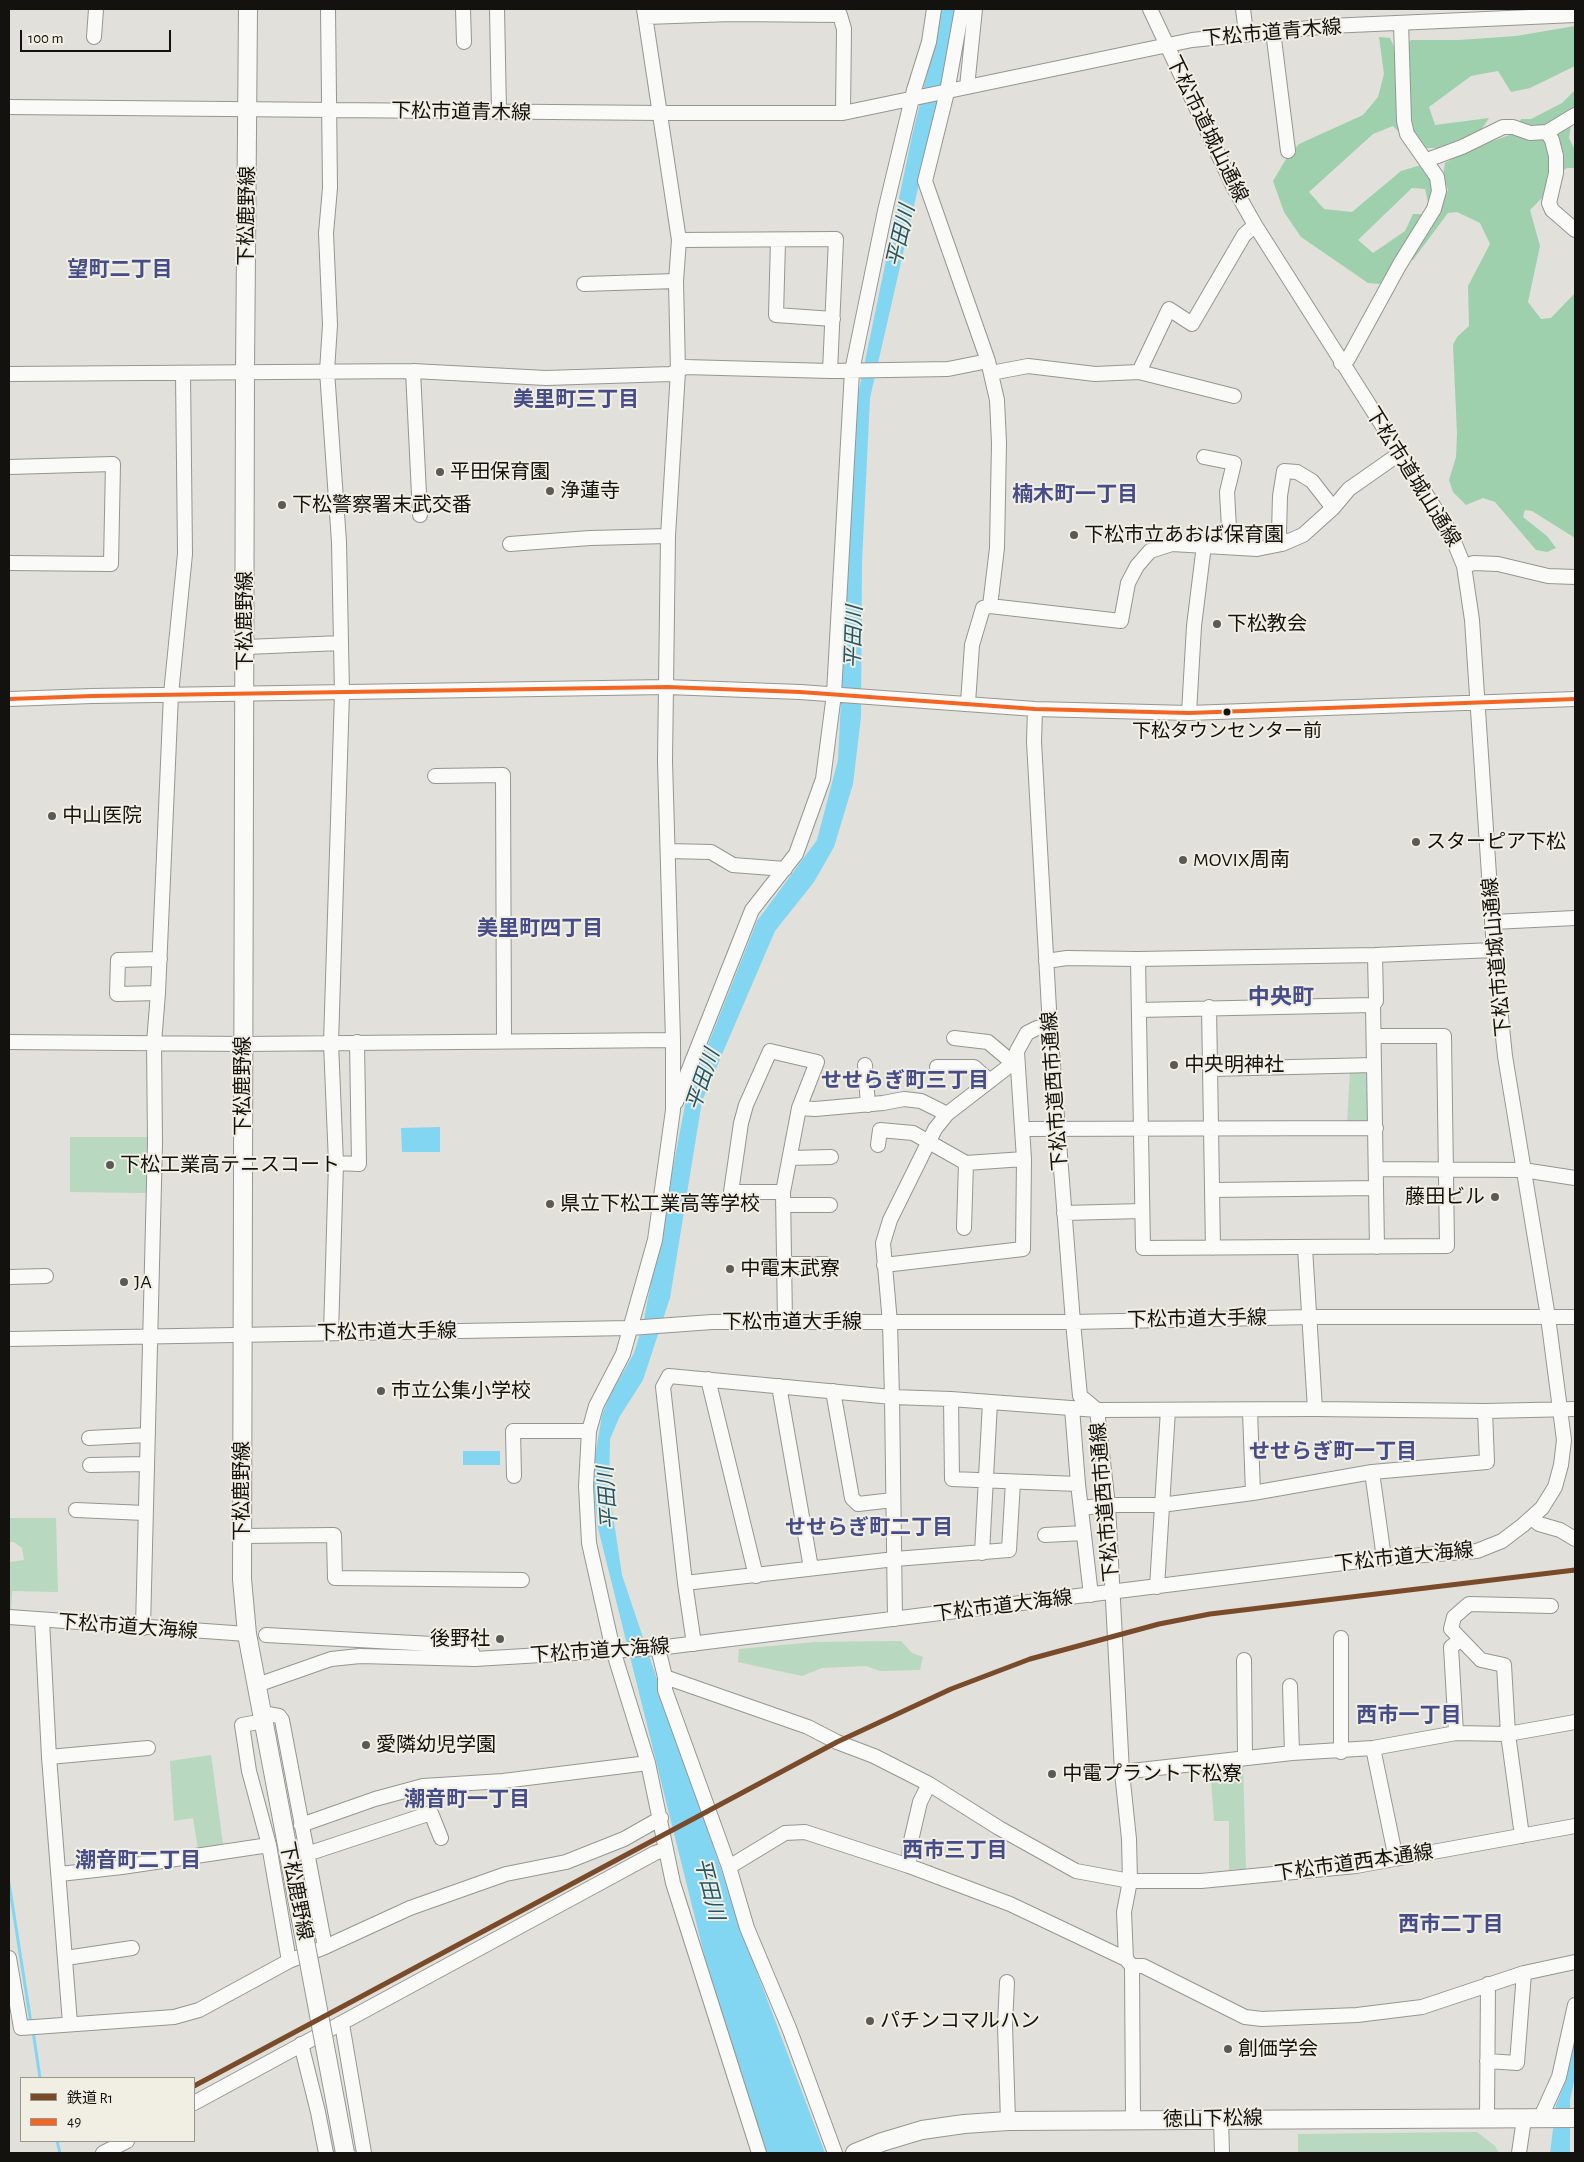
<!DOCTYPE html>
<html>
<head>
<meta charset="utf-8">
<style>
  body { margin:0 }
  #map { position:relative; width:1584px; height:2162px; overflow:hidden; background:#e1e0da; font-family:"Alegreya Sans","Noto Sans JP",sans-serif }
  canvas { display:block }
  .frame { position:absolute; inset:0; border:10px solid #13120e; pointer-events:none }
  .legend { position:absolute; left:20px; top:2077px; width:175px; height:65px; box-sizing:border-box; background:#f1efe4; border:1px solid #98978e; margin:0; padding:6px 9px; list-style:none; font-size:15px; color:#13120e }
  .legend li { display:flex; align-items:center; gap:10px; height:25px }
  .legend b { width:25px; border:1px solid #98978e }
  .scale { position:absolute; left:20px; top:30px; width:151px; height:22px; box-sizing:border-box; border:2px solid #13120e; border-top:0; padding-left:6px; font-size:15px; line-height:18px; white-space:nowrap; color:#13120e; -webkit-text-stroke:4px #f1efe4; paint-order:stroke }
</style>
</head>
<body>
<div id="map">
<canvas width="1584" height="2162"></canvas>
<div class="frame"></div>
<ul class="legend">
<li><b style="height:6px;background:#7a4b2a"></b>鉄道 R1</li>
<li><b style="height:6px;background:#f26522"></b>49</li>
</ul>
<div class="scale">100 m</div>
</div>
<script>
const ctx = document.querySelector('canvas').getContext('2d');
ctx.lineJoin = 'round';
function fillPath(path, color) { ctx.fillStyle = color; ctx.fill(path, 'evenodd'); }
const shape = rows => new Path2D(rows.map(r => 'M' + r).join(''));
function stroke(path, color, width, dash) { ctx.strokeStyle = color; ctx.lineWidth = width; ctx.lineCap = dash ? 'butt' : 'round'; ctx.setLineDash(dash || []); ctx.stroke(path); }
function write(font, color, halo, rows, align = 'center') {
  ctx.font = font + ' "Alegreya Sans","Noto Sans JP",sans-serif'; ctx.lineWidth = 4; ctx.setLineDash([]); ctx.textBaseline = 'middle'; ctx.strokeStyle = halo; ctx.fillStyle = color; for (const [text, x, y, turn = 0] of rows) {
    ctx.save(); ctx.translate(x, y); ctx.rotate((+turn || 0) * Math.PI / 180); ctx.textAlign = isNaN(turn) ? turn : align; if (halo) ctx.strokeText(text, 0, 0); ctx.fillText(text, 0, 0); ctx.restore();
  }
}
fillPath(shape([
  [1370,1069,1372,1122,1347,1123,1350,1070],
  [70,1137,150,1137,149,1193,70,1192],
  [9,1518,56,1518,58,1592,12,1591,11,1612,9,1612,9,1562,24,1560,22,1548,14,1542,9,1542],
  [901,1641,912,1653,923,1657,920,1670,880,1671,866,1666,822,1668,802,1676,738,1662,739,1649,815,1642],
  [211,1755,223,1844,198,1849,193,1818,174,1821,170,1761],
  [1243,1764,1246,1869,1229,1870,1229,1821,1214,1821,1210,1765],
  [1477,2132,1495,2146,1499,2153,1298,2153,1298,2134]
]), '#b8d8bf');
fillPath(shape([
  [1575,26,1575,66,1530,88,1511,92,1498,71,1471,76,1429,107,1435,125,1489,118,1479,133,1448,148,1422,148,1409,142,1393,126,1373,134,1309,192,1324,209,1352,212,1401,171,1421,165,1430,175,1436,195,1428,202,1425,189,1412,188,1358,240,1373,253,1405,231,1413,214,1436,214,1448,190,1443,176,1445,163,1471,149,1515,133,1521,119,1531,119,1562,103,1575,90,1575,120,1571,125,1569,138,1575,150,1575,168,1567,168,1551,178,1548,192,1530,210,1540,246,1528,302,1541,319,1551,318,1574,294,1575,299,1575,538,1532,511,1525,510,1523,517,1547,536,1556,548,1547,552,1536,550,1495,502,1483,498,1466,505,1453,492,1449,480,1456,457,1457,434,1453,345,1457,337,1469,326,1468,286,1490,244,1480,223,1457,212,1448,213,1413,260,1396,262,1381,284,1368,283,1301,237,1284,212,1273,181,1286,159,1299,144,1363,115,1378,97,1384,74,1379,37,1390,38,1395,49,1406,46,1411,40,1459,40,1516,36]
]), '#9fd0ad');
fillPath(shape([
  [939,9,959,9,870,398,862,562,861,717,853,784,834,847,814,882,775,931,702,1101,670,1298,643,1380,620,1416,610,1439,609,1489,622,1575,744,1938,825,2153,765,2153,705,1958,598,1528,592,1475,602,1415,609,1397,634,1353,643,1324,686,1100,757,921,817,840,838,760,856,404,912,136,937,33],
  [440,1127,440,1152,402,1152,401,1128],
  [463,1451,500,1451,500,1465,463,1465],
  [1575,2039,1575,2077,1570,2100,1570,2153,1550,2153,1556,2105,1564,2085]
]), '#83d6f2');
stroke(shape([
  [9,1883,31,2023],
  [33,2031,40,2078],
  [57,2141,60,2153]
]), '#83d6f2', 3);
const minor = shape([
  [328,9,330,188,326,233,330,325,327,371,339,542,342,693,331,1043,336,1163,331,1333],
  [463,9,464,42],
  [497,9,499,112],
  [644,9,679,240,676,281,678,371,668,536,665,761,673,1040,673,1110,655,1240,623,1354,596,1406,589,1431,586,1486,589,1543,613,1650,648,1763,673,1883,759,2153],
  [962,9,947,92,925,181,988,361,997,400,999,443,997,548,990,606],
  [1243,9,1246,33],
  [646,17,731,14,840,15,844,29,843,113],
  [1273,31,1288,151],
  [94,37,96,9],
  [967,87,975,9],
  [9,107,661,113,843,113,1192,40,1329,26,1575,15],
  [1547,132,1552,140,1556,156,1556,173,1549,203,1552,210,1575,230],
  [1427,160,1462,147,1503,127,1513,127,1530,133,1547,132,1575,115],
  [679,240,836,239,830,371],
  [778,241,776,315,833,319],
  [584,284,676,281],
  [1341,363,1348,359,1400,264,1434,209,1439,191,1437,177,1407,134,1404,121,1401,23],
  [413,371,420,515],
  [1139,372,1169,309,1192,324,1244,235,1255,225],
  [991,373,1028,366,1095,374,1139,372,1234,396],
  [9,374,413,371,546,378,671,374,685,367,830,371,948,369,988,361],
  [1204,457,1234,463,1227,492,1230,546],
  [9,467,113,464,111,564,9,563],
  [510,544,590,538,668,536],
  [1282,544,1279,533,1280,496,1284,471,1297,472,1312,481,1333,508],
  [1464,566,1474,563,1498,564,1548,576,1575,577],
  [246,647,341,643],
  [9,699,92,696,667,687,800,692,1035,709,1189,713,1575,699],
  [968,703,972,645,983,608,990,606,1121,621,1128,583,1137,566,1150,551,1172,544,1257,549,1282,544,1303,535,1333,508,1349,489,1399,454],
  [1035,709,1034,742,1050,1027,1073,1322,1080,1396,1097,1410,1108,1505,1122,1772,1129,1839,1130,1881,1124,1912,1126,1959,1132,1966,1133,2120],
  [1189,713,1194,626,1204,545],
  [435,776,503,775,504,1041],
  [668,851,711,852,733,865,785,869],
  [1493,922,1575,918],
  [1375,955,1376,1001,1373,1005,1377,1247],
  [1138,959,1143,1248,1447,1246,1444,1036,1374,1036],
  [1046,961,1067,958,1138,959,1375,955,1494,950],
  [158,993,117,994,118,960,160,959],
  [1209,1007,1213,1248],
  [1139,1010,1373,1005],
  [954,1038,988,1042,1013,1063],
  [9,1042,243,1044,673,1040],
  [865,1065,868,1105],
  [937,1067,974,1067,990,1081],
  [1211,1069,1374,1065],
  [676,1102,752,910,796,854,823,779,834,694,852,371,885,211,914,90,929,42,934,9],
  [799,1108,815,1109,883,1103,904,1099,921,1101,947,1114],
  [1022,1129,1376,1128],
  [878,1145,880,1130,913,1133,966,1163,1024,1159],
  [790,1158,831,1157],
  [336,1163,359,1164,357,1042],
  [1376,1169,1523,1170,1575,1178],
  [1213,1190,1376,1188],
  [783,1192,731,1192,741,1123,746,1105,770,1051,817,1062,799,1108,783,1192,785,1322],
  [783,1205,830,1205],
  [1064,1213,1142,1211],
  [964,1228,966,1163],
  [1305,1248,1315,1409],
  [784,1264,826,1264],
  [884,1265,1023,1249,1024,1159,1017,1052],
  [9,1277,46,1276],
  [9,1339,630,1328,712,1322,1073,1322,1311,1317,1575,1317],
  [708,1379,756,1576],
  [779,1386,811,1568],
  [833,1391,852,1498,858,1504,893,1500],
  [951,1399,952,1479,1078,1484,1091,1595],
  [1072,1408,1078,1484],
  [1250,1411,1253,1493],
  [89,1438,148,1435],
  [90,1465,147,1464],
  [1372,1472,1384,1558],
  [514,1476,513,1431,589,1431],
  [1013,1482,1009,1550,895,1559,685,1583,663,1387,669,1376,892,1397,951,1399,1097,1410,1315,1409,1485,1411,1575,1409],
  [1081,1508,1108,1505,1161,1505,1253,1493,1372,1472,1487,1462,1485,1411],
  [76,1510,145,1513],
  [1532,1518,1539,1524,1560,1530,1575,1539],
  [1045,1535,1084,1533],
  [242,1536,334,1535,335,1578,522,1580],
  [982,1553,990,1402],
  [685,1583,694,1644],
  [1157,1587,1168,1410],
  [9,1617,247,1634],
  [895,1619,892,1397,890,1323,883,1243,890,1220,935,1129,947,1114,1013,1063,1017,1051,1027,1033,1037,1028,1050,1027],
  [42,1620,49,1757,70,2023],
  [143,1628,155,1143,154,1043,158,993,171,694,185,554,183,374],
  [266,1635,469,1646,475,1659],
  [1341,1638,1341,1752],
  [658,1648,665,1677,665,1690,729,1867,747,1928,789,2028,835,2153],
  [1244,1660,1245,1758],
  [665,1677,808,1727,837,1742,874,1756,929,1784,999,1828,1076,1871,1130,1881,1201,1881,1356,1866,1575,1826],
  [257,1685,331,1659,360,1656,475,1659,658,1648,1384,1558,1477,1551,1502,1541,1523,1525,1542,1508,1555,1487,1561,1465,1564,1440,1548,1317,1505,1056,1494,950,1472,620,1464,566,1450,532,1255,225,1234,188,1150,9],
  [1290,1686,1292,1753],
  [262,1713,279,1716,282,1720,325,1947],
  [264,1721,242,1725,249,1771,269,1845,289,1961],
  [1456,1733,1451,1647,1460,1640],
  [1373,1748,1396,1859],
  [49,1757,148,1748],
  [1122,1772,1292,1753,1373,1748,1456,1733,1508,1734,1575,1722],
  [301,1825,375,1799,423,1786,503,1781,648,1763],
  [1522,1836,1508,1734,1504,1665,1481,1660,1451,1629,1454,1617,1469,1604,1551,1606],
  [307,1854,431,1813,441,1838],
  [909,1866,910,1845,920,1802,929,1784],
  [729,1867,785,1833,805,1832,909,1866,1010,1904,1126,1959],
  [60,1874,122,1867,269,1845],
  [9,1958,21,2028,174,2017,199,2010,289,1961,325,1947,410,1908,506,1874,566,1862,624,1839,661,1818],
  [66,1958,132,1948],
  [1132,1966,1143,1966,1245,2017,1262,2019,1357,2015,1422,2007,1524,1973,1575,1962],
  [1007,1982,1005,2025,1008,2121],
  [342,2024,364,2153],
  [301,2044,318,2112,326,2153],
  [1487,2061,1517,2063,1524,1973],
  [194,2103,655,1853,666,1849],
  [1487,2118,1488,1984],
  [1221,2119,1222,2153],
  [1540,2119,1559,2077,1575,2005],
  [103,2153,127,2141],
  [1519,2153,1524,2119]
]);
const major = shape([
  [248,9,245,371,242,1579,247,1634,293,1877],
  [855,2153,882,2142,922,2130,964,2124,1008,2121,1575,2118]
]);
stroke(minor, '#969691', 16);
stroke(major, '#969691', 20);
stroke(minor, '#fafaf9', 14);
stroke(major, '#fafaf9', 18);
const majorBridge = shape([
  [293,1877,345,2153]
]);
stroke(majorBridge, '#969691', 20, []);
stroke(majorBridge, '#fafaf9', 18);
stroke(shape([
  [9,699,92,696,667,687,800,692,1035,709,1189,713,1575,699]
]), '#f26522', 4);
stroke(shape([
  [194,2086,837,1742,951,1689,1030,1659,1159,1624,1210,1614,1575,1570]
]), '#7a4b2a', 5);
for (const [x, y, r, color] of [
  [440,472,5,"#5b5a55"],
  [550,491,5,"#5b5a55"],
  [282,505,5,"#5b5a55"],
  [1074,535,5,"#5b5a55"],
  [1217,624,5,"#5b5a55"],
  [1227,712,4.5,"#13120e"],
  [52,816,5,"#5b5a55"],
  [1416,842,5,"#5b5a55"],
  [1183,860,5,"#5b5a55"],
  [1174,1065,5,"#5b5a55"],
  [110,1165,5,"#5b5a55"],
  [1495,1197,5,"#5b5a55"],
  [550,1204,5,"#5b5a55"],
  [730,1269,5,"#5b5a55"],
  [124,1282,5,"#5b5a55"],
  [381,1391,5,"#5b5a55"],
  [500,1639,5,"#5b5a55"],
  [366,1745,5,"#5b5a55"],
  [1052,1774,5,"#5b5a55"],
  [870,2021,5,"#5b5a55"],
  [1228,2049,5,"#5b5a55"]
]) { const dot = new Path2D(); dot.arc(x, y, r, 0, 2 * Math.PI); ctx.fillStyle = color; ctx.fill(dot); stroke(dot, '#f1efe4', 2); }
write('19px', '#13120e', '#f1efe4', [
  ["下松タウンセンター前",1227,731]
]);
write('20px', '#13120e', '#f1efe4', [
  ["下松市道青木線",1272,33,-5],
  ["下松市道青木線",461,112,1],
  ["下松市道城山通線",1207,129,64],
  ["下松鹿野線",247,216,-89],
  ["下松市道城山通線",1413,477,58],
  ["下松鹿野線",245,621,-90],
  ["下松市道城山通線",1497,957,-95],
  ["下松鹿野線",243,1086,-90],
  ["下松市道西市通線",1055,1091,-94],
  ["下松市道大手線",1197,1319,-1],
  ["下松市道大手線",792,1322],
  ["下松市道大手線",387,1332,-1],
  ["下松鹿野線",242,1491,-90],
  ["下松市道西市通線",1105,1502,-95],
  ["下松市道大海線",1404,1557,-6],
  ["下松市道大海線",1003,1606,-7],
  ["下松市道大海線",128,1627,4],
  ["下松市道大海線",600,1651,-4],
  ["下松市道西本通線",1354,1863,-8],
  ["下松鹿野線",296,1891,79],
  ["徳山下松線",1213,2119,-1]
]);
write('20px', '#13120e', '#f1efe4', [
  ["平田保育園",450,472],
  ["浄蓮寺",560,491],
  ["下松警察署末武交番",292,505],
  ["下松市立あおば保育園",1084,535],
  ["下松教会",1227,624],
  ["中山医院",62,816],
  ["スターピア下松",1426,842],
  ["MOVIX周南",1193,860],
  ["中央明神社",1184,1065],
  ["下松工業高テニスコート",120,1165],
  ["藤田ビル",1485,1197,"right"],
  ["県立下松工業高等学校",560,1204],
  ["中電末武寮",740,1269],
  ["JA",134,1282],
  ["市立公集小学校",391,1391],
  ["後野社",490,1639,"right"],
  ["愛隣幼児学園",376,1745],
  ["中電プラント下松寮",1062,1774],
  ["パチンコマルハン",880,2021],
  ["創価学会",1238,2049]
], 'left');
write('italic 21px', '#255668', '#f1efe4', [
  ["平田川",901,236,-77],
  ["平田川",854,637,-88],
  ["平田川",703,1080,-71],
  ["平田川",608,1498,-94],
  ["平田川",709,1889,76]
]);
write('bold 21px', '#464c89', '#f1efe4', [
  ["望町二丁目",120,270],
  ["美里町三丁目",576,400],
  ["楠木町一丁目",1075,495],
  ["美里町四丁目",540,929],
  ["せせらぎ町三丁目",905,1081],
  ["せせらぎ町一丁目",1333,1452],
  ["せせらぎ町二丁目",869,1528],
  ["西市一丁目",1409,1716],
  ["潮音町一丁目",467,1800],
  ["西市三丁目",955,1851],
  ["潮音町二丁目",138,1861],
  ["西市二丁目",1451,1925]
]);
write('bold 22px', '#464c89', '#f1efe4', [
  ["中央町",1281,997]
]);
</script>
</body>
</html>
